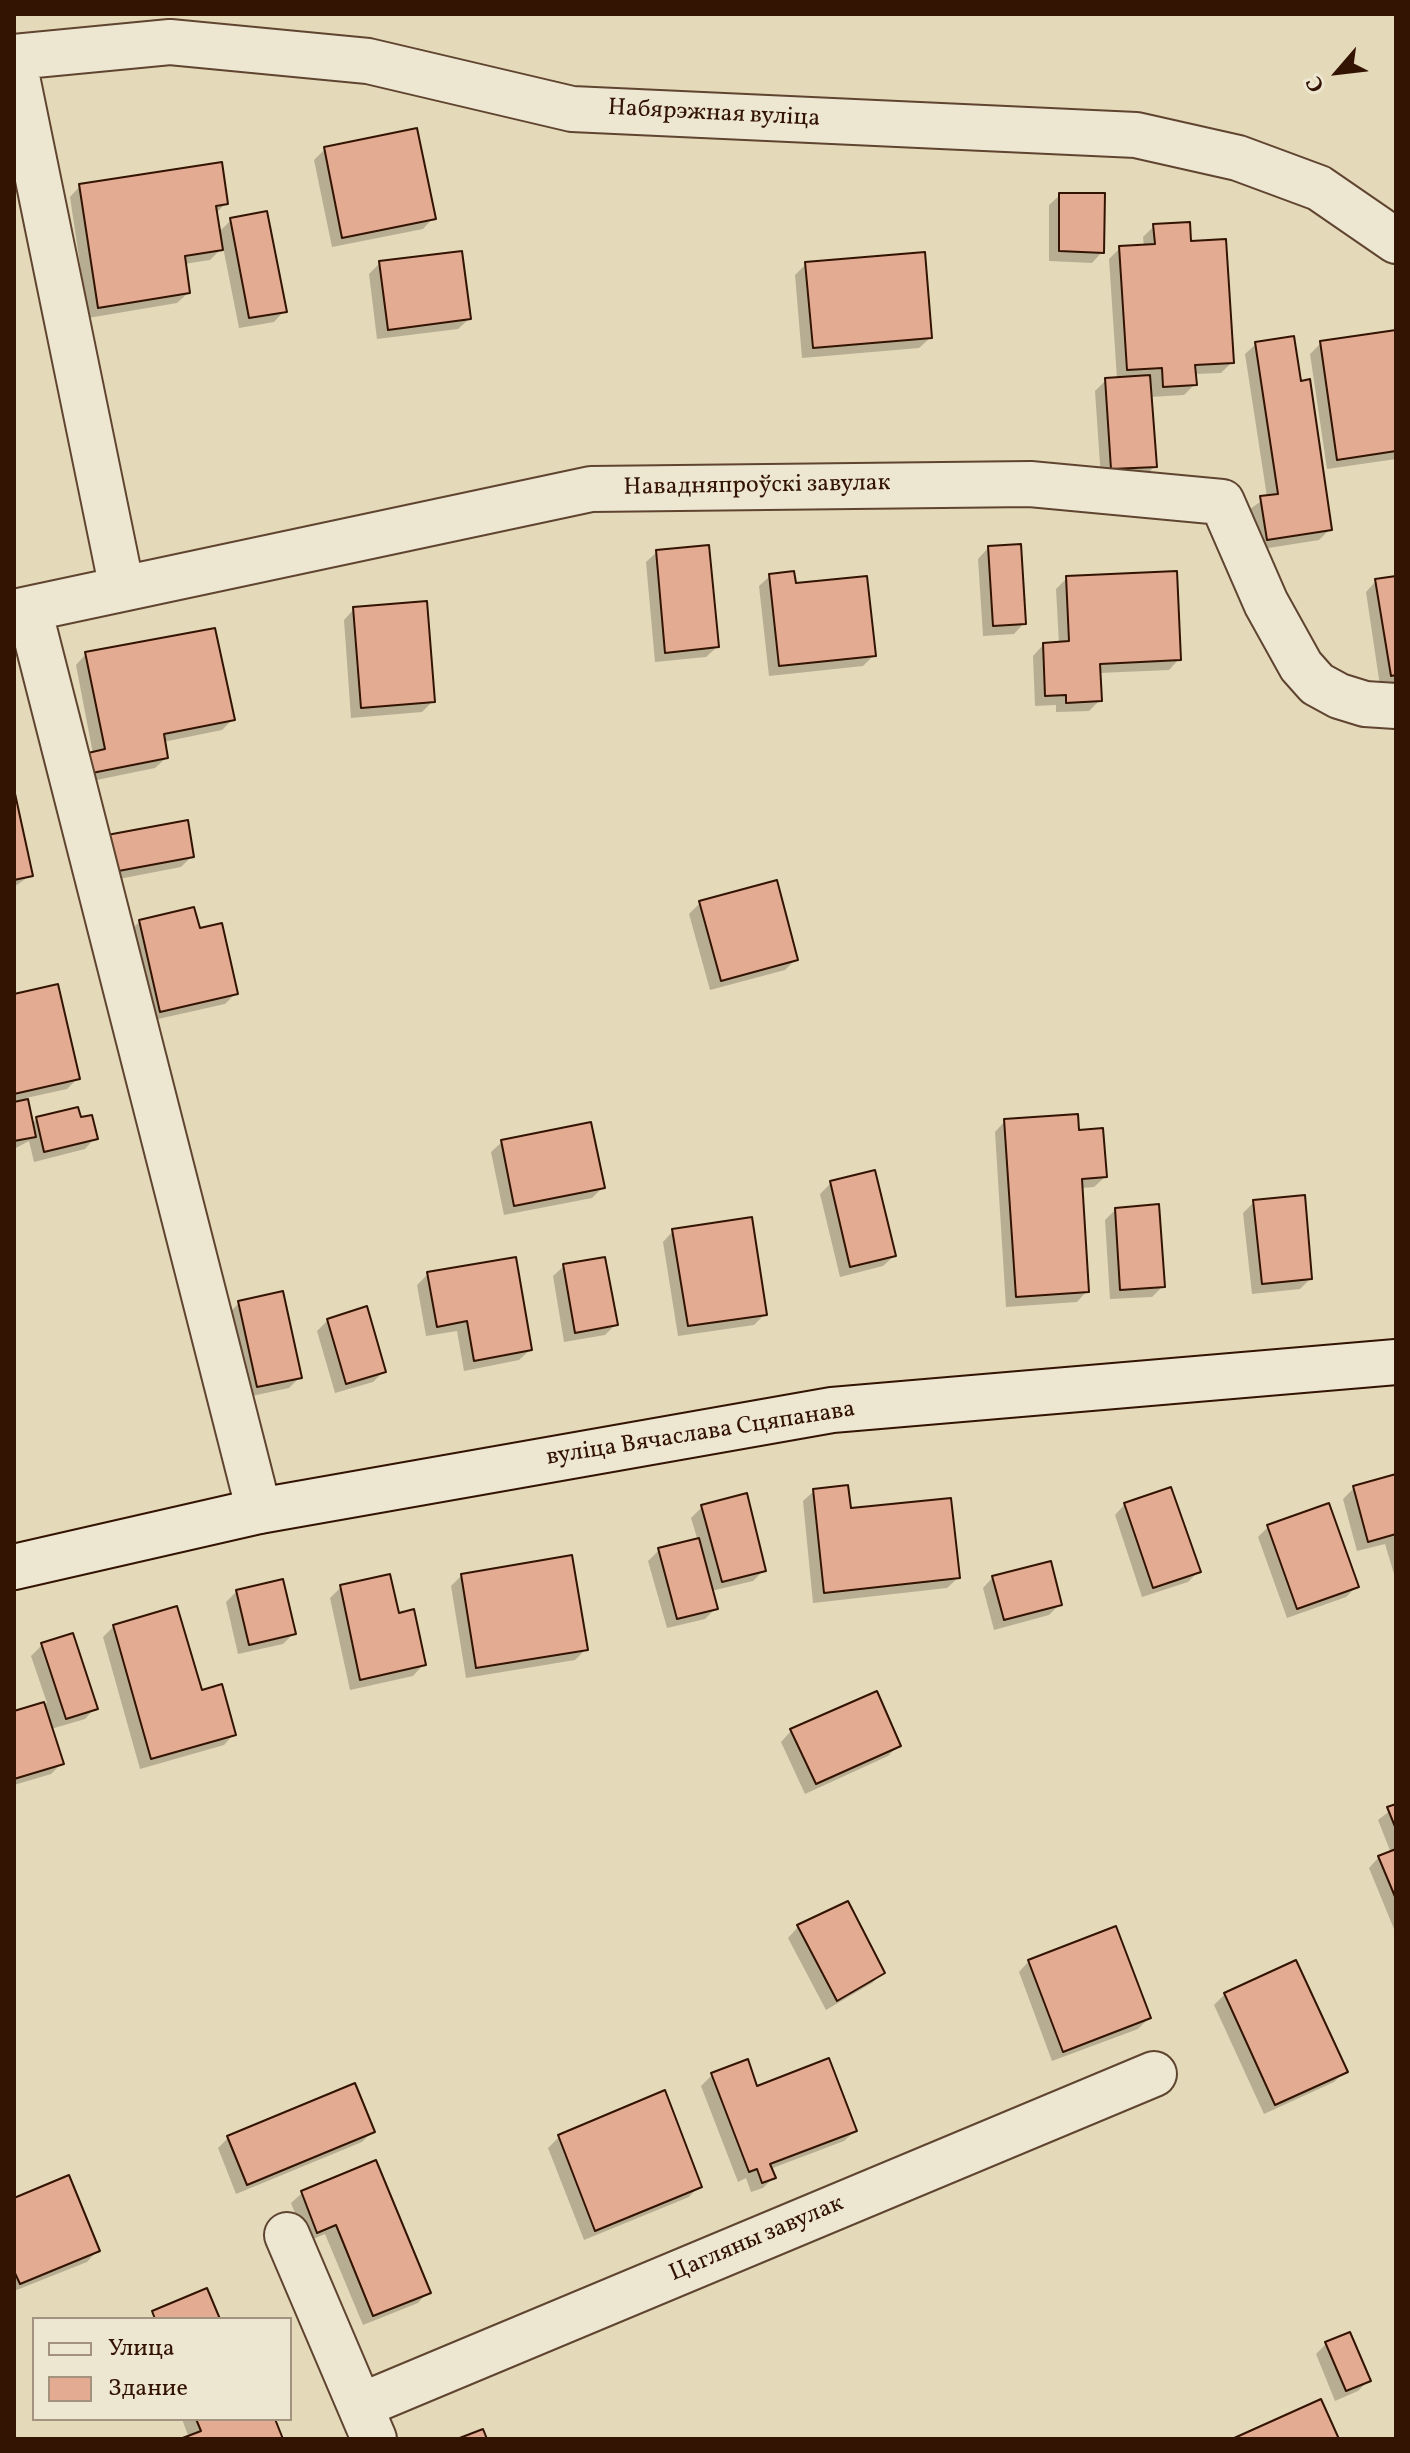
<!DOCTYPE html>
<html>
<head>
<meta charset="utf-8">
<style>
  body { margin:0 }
  #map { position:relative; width:1410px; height:2453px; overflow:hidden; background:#e4d9b8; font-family:Vollkorn,serif }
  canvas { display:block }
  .frame { position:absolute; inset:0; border:16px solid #331302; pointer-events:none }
  .legend { position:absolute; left:32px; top:2317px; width:260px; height:104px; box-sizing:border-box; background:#ede6d1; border:2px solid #a3927e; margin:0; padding:10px 14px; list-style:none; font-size:24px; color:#331302 }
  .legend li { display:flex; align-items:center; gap:16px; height:40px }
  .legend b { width:40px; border:2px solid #a3927e }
  .north { position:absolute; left:1298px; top:32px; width:80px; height:80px; -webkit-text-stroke:6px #ede6d1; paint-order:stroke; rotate:242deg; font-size:22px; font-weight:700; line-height:32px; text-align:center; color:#331302 }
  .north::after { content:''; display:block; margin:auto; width:28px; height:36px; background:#331302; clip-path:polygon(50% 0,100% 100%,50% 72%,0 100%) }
</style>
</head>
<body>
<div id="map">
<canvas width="1410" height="2453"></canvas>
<div class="frame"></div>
<ul class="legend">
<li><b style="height:10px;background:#ede6d1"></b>Улица</li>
<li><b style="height:22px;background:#e2ab92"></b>Здание</li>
</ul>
<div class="north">С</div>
</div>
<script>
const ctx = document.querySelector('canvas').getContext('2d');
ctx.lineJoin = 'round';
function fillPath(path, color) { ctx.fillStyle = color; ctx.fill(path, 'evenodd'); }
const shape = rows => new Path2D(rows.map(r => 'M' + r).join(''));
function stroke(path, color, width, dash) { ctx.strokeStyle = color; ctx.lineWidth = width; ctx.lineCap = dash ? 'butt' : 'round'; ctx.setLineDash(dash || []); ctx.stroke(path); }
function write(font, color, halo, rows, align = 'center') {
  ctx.font = font + ' Vollkorn,serif'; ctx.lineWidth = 6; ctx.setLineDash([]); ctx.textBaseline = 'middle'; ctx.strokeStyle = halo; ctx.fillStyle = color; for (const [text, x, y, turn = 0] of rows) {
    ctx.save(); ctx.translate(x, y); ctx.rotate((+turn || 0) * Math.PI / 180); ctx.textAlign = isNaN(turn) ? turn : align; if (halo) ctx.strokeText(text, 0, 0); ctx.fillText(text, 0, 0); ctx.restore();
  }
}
fillPath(shape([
  [325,149,433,218,423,229,332,247,314,160],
  [80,186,226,203,215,214,218,233,231,220,284,311,274,322,239,328,223,247,210,260,184,264,188,293,177,303,88,318,70,197],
  [1060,195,1102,252,1092,263,1049,261,1049,205],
  [1154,226,1189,243,1232,362,1221,373,1194,374,1194,385,1184,395,1150,397,1155,466,1144,477,1101,479,1095,391,1106,380,1117,379,1109,259,1120,248,1144,247,1143,237],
  [380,263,469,319,458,329,377,339,369,274],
  [806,264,930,338,919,348,802,358,795,275],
  [1396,332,1396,459,1327,469,1310,354,1321,343],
  [1256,344,1330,529,1319,540,1256,550,1250,509,1267,497,1245,354],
  [988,548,1024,623,1014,634,983,636,978,559],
  [657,552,717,647,706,657,655,662,646,562],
  [770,576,794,586,874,655,863,666,769,676,759,586],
  [1067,578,1179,659,1169,670,1099,673,1100,700,1089,711,1056,712,1056,705,1035,706,1033,656,1043,645,1059,644,1056,589],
  [1396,578,1396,683,1380,686,1366,592,1376,581],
  [354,609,433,701,422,712,351,718,344,620],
  [86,654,232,720,222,730,163,742,166,758,155,768,82,783,93,754,76,665],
  [14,798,31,875,14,887],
  [97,847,192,856,181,867,103,882],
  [700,903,796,959,785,970,710,990,689,914],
  [140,921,198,931,236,993,225,1004,149,1021,129,932],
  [14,996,78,1078,67,1089,26,1098,32,1124,37,1118,80,1120,95,1138,85,1149,34,1162,29,1141,14,1149],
  [1005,1121,1105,1177,1094,1187,1081,1188,1087,1291,1077,1302,1006,1307,995,1132],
  [502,1142,603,1187,592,1198,504,1215,491,1152],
  [831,1183,894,1256,883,1266,840,1277,820,1194],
  [1254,1202,1310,1279,1300,1289,1252,1294,1243,1213],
  [1116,1209,1163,1286,1152,1297,1110,1299,1105,1220],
  [673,1231,765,1314,754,1325,678,1336,663,1242],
  [564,1266,615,1325,605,1335,564,1342,553,1276],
  [428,1274,530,1350,519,1360,464,1371,457,1331,426,1336,417,1285],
  [239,1303,300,1377,289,1388,247,1397,228,1314],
  [328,1320,384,1371,373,1382,335,1393,317,1331],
  [1396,1476,1396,1573,1394,1574,1385,1544,1357,1551,1343,1499,1354,1488],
  [814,1491,849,1510,958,1578,947,1588,813,1603,803,1501],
  [1125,1504,1199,1571,1188,1582,1142,1597,1115,1515],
  [702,1507,764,1570,753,1581,711,1591,716,1608,705,1619,667,1628,648,1561,659,1550,698,1541,691,1518],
  [1268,1527,1357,1586,1346,1597,1287,1618,1258,1537],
  [462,1575,586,1649,575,1660,466,1678,451,1586],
  [993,1577,1060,1604,1049,1615,994,1630,983,1588],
  [341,1587,397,1615,423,1665,413,1676,350,1690,330,1598],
  [237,1591,294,1633,283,1644,238,1654,226,1602],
  [114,1626,200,1692,234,1734,224,1745,140,1769,103,1637],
  [42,1645,95,1708,85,1719,51,1729,62,1763,51,1774,14,1785,14,1713,47,1703,31,1656],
  [791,1731,899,1745,888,1756,805,1794,781,1742],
  [1396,1806,1396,1934,1369,1868,1379,1857,1391,1853,1378,1820],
  [798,1927,883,1973,872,1983,826,2010,788,1938],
  [1029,1961,1149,2018,1138,2029,1052,2061,1019,1972],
  [1225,1994,1345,2071,1334,2082,1264,2114,1214,2005],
  [712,2075,756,2088,855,2131,844,2141,770,2169,774,2177,763,2188,751,2192,746,2178,738,2182,701,2086],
  [664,2093,699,2186,689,2197,584,2240,548,2148,559,2137],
  [373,2131,362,2142,236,2194,218,2148,228,2138],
  [302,2193,428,2292,418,2303,363,2325,325,2234,306,2242,291,2203],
  [14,2200,97,2251,87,2262,14,2291],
  [1326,2344,1369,2380,1358,2391,1335,2401,1316,2354],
  [182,2419,273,2419,281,2439,186,2439,189,2438]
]), '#0003');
const building = shape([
  [417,128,436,219,342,238,324,147,417,128],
  [222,162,228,204,216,206,223,250,185,256,190,293,98,308,79,184,222,162],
  [1059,193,1105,193,1104,253,1059,251,1059,193],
  [267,211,287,312,249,318,230,218,267,211],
  [1190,222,1191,241,1226,239,1234,363,1195,365,1197,385,1163,387,1162,368,1127,370,1119,246,1155,244,1153,224,1190,222],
  [462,251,471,319,388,330,379,261,462,251],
  [925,252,932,338,813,348,805,262,925,252],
  [1396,330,1396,451,1337,460,1320,341,1396,330],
  [1294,336,1301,381,1310,379,1332,530,1267,540,1260,496,1278,494,1255,342,1294,336],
  [1150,375,1157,467,1111,469,1105,378,1150,375],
  [1021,544,1026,624,993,626,988,546,1021,544],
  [709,545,719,647,665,653,656,550,709,545],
  [794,571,796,583,867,576,876,656,779,666,769,574,794,571],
  [1177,571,1181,660,1100,664,1102,701,1066,703,1066,695,1045,696,1043,643,1069,641,1066,576,1177,571],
  [1396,576,1396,675,1391,676,1375,579,1396,576],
  [427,601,435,702,361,708,353,607,427,601],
  [215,628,235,720,164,734,168,758,92,773,88,753,105,749,85,652,215,628],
  [14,789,33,876,14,880,14,789],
  [188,820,194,857,113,872,107,835,188,820],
  [777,880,798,960,721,981,699,901,777,880],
  [194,907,200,928,222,923,238,994,160,1012,139,920,194,907],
  [58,984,80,1079,14,1094,14,994,58,984],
  [28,1099,36,1137,14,1141,14,1102,28,1099],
  [78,1107,81,1117,92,1115,98,1139,44,1152,36,1117,78,1107],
  [1078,1114,1079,1130,1103,1128,1107,1177,1082,1179,1089,1292,1016,1297,1004,1119,1078,1114],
  [591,1122,605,1188,514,1206,501,1140,591,1122],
  [875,1170,896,1256,850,1267,830,1181,875,1170],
  [1305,1195,1312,1279,1262,1284,1253,1200,1305,1195],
  [1159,1204,1165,1287,1120,1290,1115,1208,1159,1204],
  [752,1217,767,1315,688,1326,672,1229,752,1217],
  [516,1257,532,1350,474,1361,467,1321,437,1327,427,1272,516,1257],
  [605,1257,618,1325,575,1333,563,1264,605,1257],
  [283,1291,302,1378,257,1387,238,1301,283,1291],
  [367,1306,386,1372,346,1384,327,1319,367,1306],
  [1396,1474,1396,1534,1368,1542,1353,1486,1396,1474],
  [848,1485,851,1508,951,1498,960,1578,824,1593,813,1489,848,1485],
  [1171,1487,1201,1572,1153,1588,1124,1503,1171,1487],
  [747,1493,766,1571,722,1582,701,1505,747,1493],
  [1329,1503,1359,1587,1297,1609,1267,1525,1329,1503],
  [699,1538,718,1609,677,1619,658,1548,699,1538],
  [572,1555,588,1650,476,1668,461,1574,572,1555],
  [1051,1561,1062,1605,1004,1620,992,1576,1051,1561],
  [390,1574,399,1613,414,1609,426,1665,360,1680,340,1585,390,1574],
  [283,1579,296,1634,249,1645,236,1590,283,1579],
  [177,1606,202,1690,222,1684,236,1735,151,1759,113,1625,177,1606],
  [73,1633,98,1709,66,1719,41,1643,73,1633],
  [877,1691,901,1746,816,1784,790,1729,877,1691],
  [44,1702,64,1764,14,1779,14,1711,44,1702],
  [1396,1804,1396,1829,1387,1807,1396,1804],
  [1396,1849,1396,1899,1378,1856,1396,1849],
  [848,1901,885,1973,837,2001,797,1925,848,1901],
  [1116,1926,1151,2018,1063,2052,1028,1960,1116,1926],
  [1296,1960,1348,2072,1275,2105,1224,1993,1296,1960],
  [829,2058,857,2131,770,2164,776,2178,762,2183,757,2169,749,2172,711,2073,748,2059,757,2086,829,2058],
  [355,2083,375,2132,247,2185,227,2136,355,2083],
  [665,2090,702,2187,595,2231,558,2135,665,2090],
  [376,2160,431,2293,373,2316,336,2225,317,2233,301,2191,376,2160],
  [69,2175,100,2251,20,2284,14,2271,14,2198,69,2175],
  [207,2288,220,2319,155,2319,152,2311,207,2288],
  [1350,2332,1371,2381,1346,2391,1325,2342,1350,2332],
  [1321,2399,1339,2439,1232,2439,1321,2399],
  [196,2419,275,2419,283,2439,180,2439,201,2431,196,2419],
  [483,2429,487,2439,457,2439,483,2429]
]);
fillPath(building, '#e2ab92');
stroke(building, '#331302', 2);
const street = shape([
  [14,57,170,42,368,61,572,109,1136,135,1238,158,1319,188,1396,241],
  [14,62,122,589],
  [29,609,259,1511],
  [14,612,591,489,1030,484,1222,502,1266,603,1301,666,1317,684,1339,696,1365,704,1396,706],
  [287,2235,374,2439],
  [360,2406,1154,2074]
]);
const secondary = shape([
  [14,1567,259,1511,832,1410,1396,1362]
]);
stroke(street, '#5f4430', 48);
stroke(secondary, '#331302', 48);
stroke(street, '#ede6d1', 44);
stroke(secondary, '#ede6d1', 44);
write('24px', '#331302', '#ede6d1', [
  ["Набярэжная вуліца",714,115,3],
  ["Навадняпроўскі завулак",757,487,-1],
  ["вуліца Вячаслава Сцяпанава",701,1435,-9],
  ["Цагляны завулак",757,2240,-23]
]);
</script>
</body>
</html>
